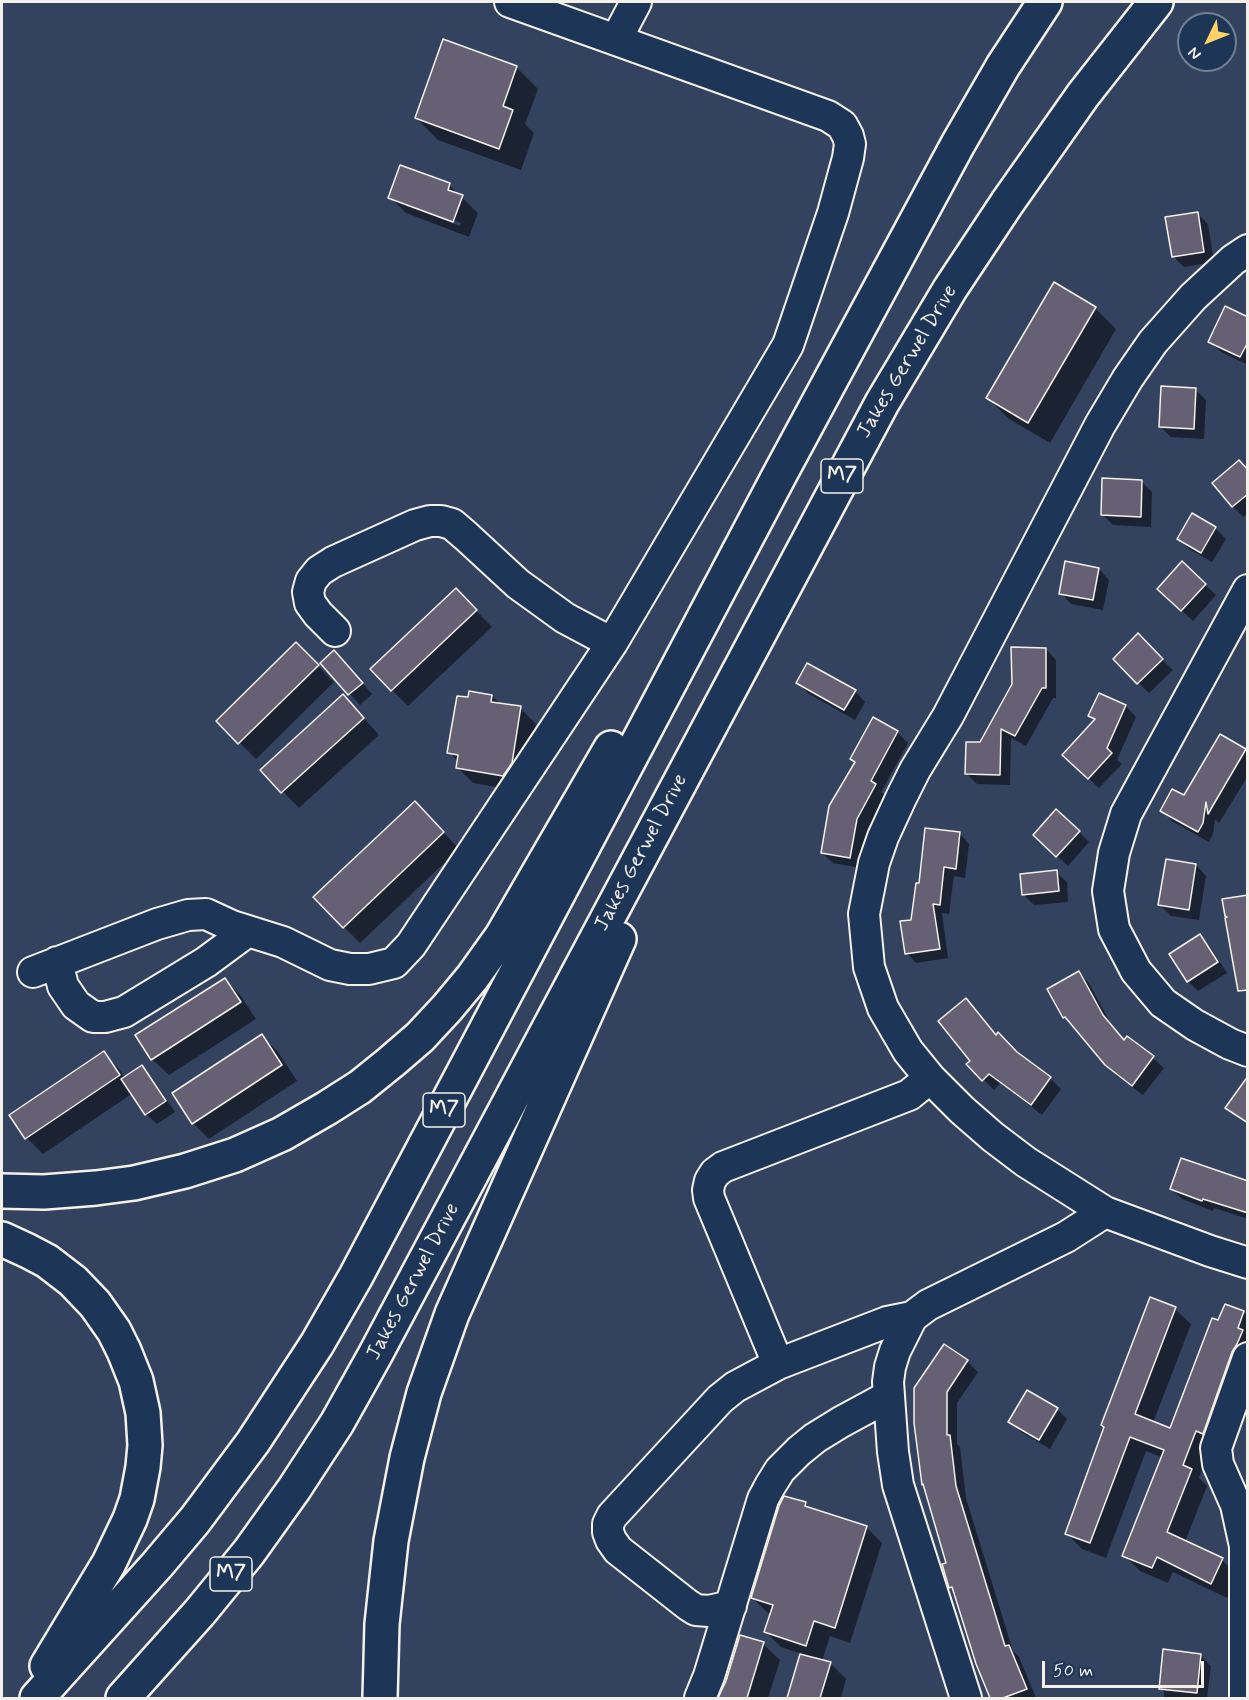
<!DOCTYPE html>
<html>
<head>
<meta charset="utf-8">
<style>
  body { margin:0 }
  #map { position:relative; width:1249px; height:1700px; overflow:hidden; background:#33425f; font-family:Mynerve,sans-serif }
  canvas { display:block }
  .frame { position:absolute; inset:0; border:3px solid #f4f1e8; pointer-events:none }
  .north { position:absolute; left:1177px; top:12px; width:60px; height:60px; box-sizing:border-box; background:#1d3557; border:2px solid #738091; border-radius:50%; rotate:227deg; font-size:16px; font-weight:700; line-height:24px; text-align:center; color:#f4f1e8 }
  .north::after { content:''; display:block; margin:auto; width:21px; height:27px; background:#ffd166; clip-path:polygon(50% 0,100% 100%,50% 72%,0 100%) }
  .scale { position:absolute; left:1042px; top:1661px; width:162px; height:27px; box-sizing:border-box; border:3px solid #f4f1e8; border-top:0; padding-left:8px; font-size:18px; line-height:21px; white-space:nowrap; color:#f4f1e8; -webkit-text-stroke:4px #1d3557; paint-order:stroke }
</style>
</head>
<body>
<div id="map">
<canvas width="1249" height="1700"></canvas>
<div class="frame"></div>
<div class="north">N</div>
<div class="scale">50 m</div>
</div>
<script>
const ctx = document.querySelector('canvas').getContext('2d');
ctx.lineJoin = 'round';
function fillPath(path, color) { ctx.fillStyle = color; ctx.fill(path, 'evenodd'); }
const shape = rows => new Path2D(rows.map(r => 'M' + r).join(''));
function stroke(path, color, width, dash) { ctx.strokeStyle = color; ctx.lineWidth = width; ctx.lineCap = dash ? 'butt' : 'round'; ctx.setLineDash(dash || []); ctx.stroke(path); }
function write(font, color, halo, rows, align = 'center') {
  ctx.font = font + ' Mynerve,sans-serif'; ctx.lineWidth = 6; ctx.setLineDash([]); ctx.textBaseline = 'middle'; ctx.strokeStyle = halo; ctx.fillStyle = color; for (const [text, x, y, turn = 0] of rows) {
    ctx.save(); ctx.translate(x, y); ctx.rotate((+turn || 0) * Math.PI / 180); ctx.textAlign = isNaN(turn) ? turn : align; if (halo) ctx.strokeText(text, 0, 0); ctx.fillText(text, 0, 0); ctx.restore();
  }
}
fillPath(shape([
  [516,67,538,89,525,124,534,133,521,170,438,140,416,118],
  [449,185,478,213,469,237,406,213,390,197],
  [407,203,461,223,460,226,407,206],
  [1197,213,1208,224,1214,262,1184,267,1173,256],
  [1095,308,1116,329,1050,443,1009,419,988,398],
  [1248,319,1248,365,1221,352,1210,342],
  [1195,389,1206,400,1204,439,1171,437,1160,426],
  [1248,471,1248,513,1243,517,1233,506],
  [1142,482,1152,492,1151,527,1113,525,1102,514],
  [1215,528,1226,539,1212,562,1189,549,1179,539],
  [1182,563,1216,595,1193,621,1169,599],
  [1099,569,1109,580,1103,610,1071,604,1061,593],
  [456,590,492,627,408,706,392,690],
  [1138,636,1173,670,1149,693,1115,659],
  [296,644,334,682,256,759,218,721],
  [1046,649,1056,660,1056,698,1053,698,1026,746,1011,738,1010,785,977,784,967,774,980,744],
  [322,663,345,663,372,694,360,705],
  [798,683,855,691,865,702,855,720,809,694],
  [1100,695,1126,706,1136,717,1117,760,1122,764,1099,788,1064,755,1096,721,1090,716],
  [492,696,500,704,520,708,536,724,527,779,519,791,473,783,457,767,458,762,449,752],
  [359,713,379,735,299,808,262,770],
  [897,732,908,743,881,792,886,796,867,830,860,868,833,863,822,853],
  [1220,736,1248,752,1248,776,1219,823,1215,819,1213,834,1209,842,1172,821,1162,810,1185,798],
  [431,819,459,849,360,943,344,927],
  [1079,832,1089,842,1068,866,1045,845],
  [960,834,969,844,965,878,954,876,949,914,942,913,948,958,916,963,907,953,920,885],
  [1196,865,1206,876,1199,920,1171,916,1160,905],
  [1056,872,1067,882,1068,902,1034,905,1023,894],
  [1200,936,1210,947,1227,973,1198,991,1188,981],
  [1079,973,1089,983,1113,1028,1125,1042,1128,1038,1153,1058,1164,1068,1143,1095,1117,1076,1064,1017],
  [224,979,241,996,256,1019,169,1075,152,1059],
  [966,1000,997,1036,1018,1054,1050,1078,1061,1089,1042,1115,1000,1083,994,1090,968,1064,972,1061],
  [262,1036,278,1052,297,1081,209,1139,193,1123],
  [103,1053,119,1069,125,1078,142,1067,152,1078,175,1112,157,1124,146,1114,133,1093,43,1154,27,1138],
  [1248,1078,1248,1124,1237,1117,1227,1108],
  [1248,1182,1248,1219,1214,1208,1213,1211,1182,1199,1172,1189],
  [1226,1306,1244,1312,1248,1316,1248,1368,1211,1446,1199,1478,1207,1486,1185,1542,1222,1560,1238,1576,1227,1598,1173,1572,1168,1583,1140,1571,1124,1555,1163,1458,1146,1451,1106,1558,1082,1549,1066,1533,1175,1309,1191,1324,1153,1423,1171,1430],
  [944,1346,967,1361,978,1372,957,1403,957,1444,960,1447,966,1498,1013,1651,1019,1657,1036,1698,991,1698,977,1664,955,1591,951,1587,948,1564],
  [1057,1409,1067,1419,1050,1449,1021,1432,1010,1421],
  [805,1503,811,1509,866,1527,882,1543,850,1643,830,1636,822,1661,830,1663,846,1679,841,1698,789,1698,802,1654,781,1647,765,1631,771,1614,768,1613,752,1598],
  [763,1644,780,1660,768,1698,720,1698,726,1683],
  [1200,1655,1211,1666,1207,1698,1164,1698,1164,1692,1161,1688]
]), '#0007');
const building = shape([
  [443,39,517,66,503,106,513,110,499,149,415,118,443,39],
  [400,165,450,183,448,190,463,195,453,222,388,198,400,165],
  [1198,212,1204,252,1172,257,1165,217,1198,212],
  [1054,282,1096,307,1028,423,986,398,1054,282],
  [1225,306,1248,317,1248,342,1240,357,1208,342,1225,306],
  [1161,386,1196,388,1194,429,1159,427,1161,386],
  [1239,460,1248,470,1248,494,1232,507,1212,483,1239,460],
  [1102,478,1142,480,1141,517,1101,515,1102,478],
  [1192,513,1216,527,1201,553,1177,539,1192,513],
  [1065,561,1099,568,1093,600,1059,594,1065,561],
  [1182,561,1206,584,1181,611,1157,589,1182,561],
  [456,588,477,610,391,691,370,669,456,588],
  [1138,633,1163,659,1137,684,1113,659,1138,633],
  [296,642,319,665,238,744,216,721,296,642],
  [1011,647,1046,648,1046,688,1042,688,1015,736,1001,729,1000,775,965,774,966,742,980,742,1012,684,1011,647],
  [334,650,363,683,348,695,320,663,334,650],
  [807,663,856,690,844,710,796,683,807,663],
  [469,691,492,695,491,702,521,706,512,763,503,776,456,768,458,755,447,753,457,696,468,697,469,691],
  [1099,693,1126,705,1107,748,1112,753,1088,779,1062,755,1095,719,1088,716,1099,693],
  [343,694,364,718,281,793,260,770,343,694],
  [873,717,898,731,871,781,876,784,857,819,850,858,821,853,829,806,855,762,850,759,873,717],
  [1220,734,1246,749,1208,814,1206,802,1203,823,1198,832,1160,811,1172,789,1184,795,1220,734],
  [415,801,444,832,343,928,313,897,415,801],
  [1056,809,1080,831,1056,857,1033,835,1056,809],
  [925,828,960,832,956,869,944,867,940,905,933,904,940,949,905,954,900,921,911,920,916,883,919,883,925,828],
  [1166,859,1196,864,1189,910,1158,905,1166,859],
  [1057,870,1059,891,1022,895,1020,874,1057,870],
  [1248,895,1248,990,1238,991,1225,918,1227,917,1225,916,1222,899,1248,895],
  [1200,934,1218,962,1187,982,1169,954,1200,934],
  [1079,971,1103,1015,1124,1040,1127,1036,1154,1056,1132,1086,1105,1065,1065,1017,1063,1018,1047,989,1079,971],
  [225,978,241,1002,151,1060,135,1035,225,978],
  [966,998,996,1035,998,1032,1017,1052,1051,1077,1031,1105,989,1074,982,1081,966,1064,970,1061,938,1021,966,998],
  [262,1034,282,1065,192,1124,172,1093,262,1034],
  [104,1051,120,1075,25,1139,9,1115,104,1051],
  [142,1065,166,1101,145,1115,121,1079,142,1065],
  [1248,1076,1248,1123,1225,1108,1248,1076],
  [1181,1158,1248,1181,1248,1213,1203,1199,1202,1201,1170,1189,1181,1158],
  [1150,1297,1176,1307,1135,1414,1170,1428,1212,1318,1218,1320,1225,1304,1244,1311,1238,1328,1243,1330,1237,1344,1232,1352,1203,1434,1196,1431,1183,1465,1192,1469,1167,1532,1223,1558,1211,1584,1157,1557,1152,1568,1122,1556,1164,1450,1130,1437,1090,1543,1065,1534,1104,1427,1101,1425,1150,1297],
  [944,1344,968,1360,947,1392,947,1435,950,1435,956,1486,1005,1646,1009,1645,1027,1689,1003,1698,990,1698,976,1664,952,1587,949,1588,942,1564,946,1563,923,1484,922,1485,914,1423,914,1388,944,1344],
  [1027,1390,1058,1408,1039,1440,1008,1422,1027,1390],
  [784,1496,806,1502,805,1506,867,1526,835,1628,814,1621,806,1646,764,1632,773,1605,751,1598,779,1506,784,1496],
  [740,1635,764,1642,747,1698,718,1698,726,1681,740,1635],
  [1163,1649,1201,1654,1197,1693,1159,1689,1163,1649],
  [800,1654,831,1662,820,1698,787,1698,800,1654]
]);
fillPath(building, '#656073');
stroke(building, '#f4f1e8', 1.5);
const minor = shape([
  [616,40,636,2],
  [1248,250,1233,260,1193,297,1153,342,1128,378,1100,425,948,716,915,770,901,798,883,837,874,863,864,914,869,967,883,1008,908,1051,930,1078,962,1110,993,1137,1026,1162,1105,1212,1210,1251,1248,1263],
  [1248,590,1126,814,1114,853,1108,891,1114,929,1136,971,1163,1003,1195,1025,1230,1044,1248,1051],
  [335,631,318,614,310,603,308,592,311,581,319,571,333,562,415,525,430,521,441,521,452,524,466,536,518,584,565,618,612,643],
  [57,962,63,986,76,1005,93,1017,105,1017,124,1012,206,962,248,931],
  [33,972,157,924,188,915,206,914,232,926,283,942,330,965,350,969,369,969,394,963,411,945,612,643,788,345,833,213,848,158,850,144,848,136,842,125,828,116,510,2],
  [778,1364,709,1198,708,1190,710,1181,715,1173,723,1167,909,1095,930,1078],
  [731,1606,709,1611,696,1610,688,1605,618,1550,611,1540,608,1532,608,1524,612,1516,720,1399,735,1387,778,1364,887,1322,912,1317],
  [700,1698,709,1676,763,1499,770,1486,780,1470,799,1451,815,1438,841,1422,889,1396],
  [966,1698,898,1485,893,1452,888,1382,890,1367,895,1351,912,1317,928,1305,1066,1237,1105,1212],
  [1245,1698,1245,1546,1236,1505,1218,1464,1216,1448,1248,1358]
]);
const highway = shape([
  [2,1191,44,1192,96,1188,134,1183,185,1171,235,1155,282,1134,327,1108,360,1087,391,1062,420,1037,447,1008,472,978,502,936,611,748],
  [2,1239,28,1251,47,1261,73,1281,95,1304,114,1331,124,1351,136,1381,143,1413,145,1445,143,1467,137,1499,130,1519,109,1563,47,1666],
  [37,1698,157,1565,195,1520,253,1442,317,1344,356,1276,780,474,958,144,1003,66,1045,2],
  [123,1698,200,1612,249,1552,294,1489,337,1423,375,1355,882,403,950,289,1007,203,1083,95,1156,2],
  [380,1698,382,1624,391,1541,407,1458,424,1393,452,1314,619,939]
]);
stroke(minor, '#f4f1e8', 34);
stroke(highway, '#f4f1e8', 38);
stroke(minor, '#1d3557', 30);
stroke(highway, '#1d3557', 33);
for (const [x, y, w] of [
  [842,476,42],
  [444,1110,42],
  [231,1574,42]
]) { const box = new Path2D(); box.roundRect(x - w / 2, y - 17, w, 34, 4.5); ctx.fillStyle = '#1d3557'; ctx.fill(box); stroke(box, '#f4f1e8', 1.5); }
write('bold 20px', '#f4f1e8', null, [
  ["M7",842,476],
  ["M7",444,1110],
  ["M7",231,1574]
]);
write('21px', '#f4f1e8', '#1d3557', [
  ["Jakes Gerwel Drive",908,362,-59],
  ["Jakes Gerwel Drive",642,853,-62],
  ["Jakes Gerwel Drive",414,1282,-62]
]);
</script>
</body>
</html>
